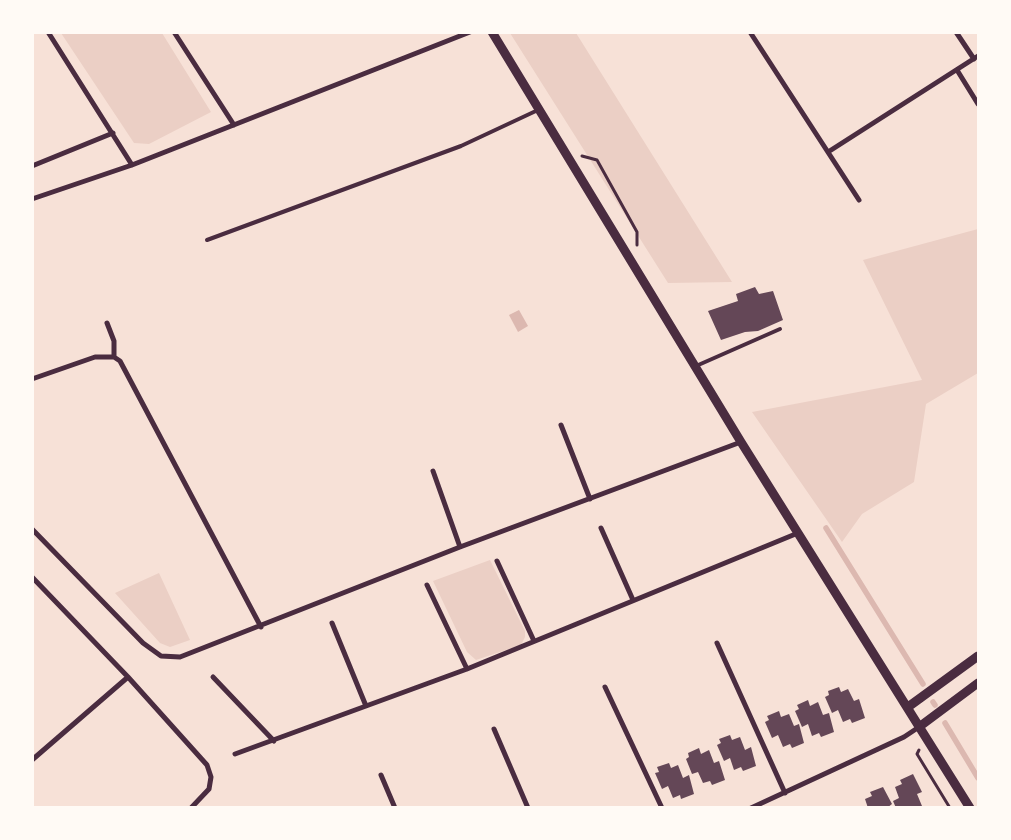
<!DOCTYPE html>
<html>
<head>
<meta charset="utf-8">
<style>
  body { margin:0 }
  #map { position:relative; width:1011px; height:840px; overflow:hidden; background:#f7e1d7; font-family:"Varela Round",sans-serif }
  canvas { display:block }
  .frame { position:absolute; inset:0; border:34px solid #fffaf5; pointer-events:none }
</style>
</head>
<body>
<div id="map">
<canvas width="1011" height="840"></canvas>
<div class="frame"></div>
</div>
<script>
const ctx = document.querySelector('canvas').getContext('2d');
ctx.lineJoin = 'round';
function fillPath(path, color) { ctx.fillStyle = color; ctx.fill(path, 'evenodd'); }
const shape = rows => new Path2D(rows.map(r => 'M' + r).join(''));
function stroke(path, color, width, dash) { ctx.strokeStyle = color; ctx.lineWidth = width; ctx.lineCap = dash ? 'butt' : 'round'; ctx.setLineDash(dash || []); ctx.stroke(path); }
fillPath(shape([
  [61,33,162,33,211,112,149,144,134,143],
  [510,33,576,33,732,282,668,283],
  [978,229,978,373,926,404,914,482,862,514,842,542,752,412,922,380,863,260],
  [490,560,525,631,525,637,521,645,476,660,467,652,433,581],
  [159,573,190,640,170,647,160,643,115,593]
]), '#ebcfc5');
fillPath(shape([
  [519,310,528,326,518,332,509,315]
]), '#dcb8b0');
stroke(shape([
  [826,528,923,684],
  [933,702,935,705],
  [945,723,978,778]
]), '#dcb8b0', 5.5);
fillPath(shape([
  [755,287,759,294,773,291,783,320,758,331,745,332,721,340,708,311,738,301,736,294],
  [839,687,841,692,848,689,854,701,859,699,865,718,852,723,850,719,843,722,838,710,832,713,825,697,829,695,828,691],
  [808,700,810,706,818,702,823,715,829,713,834,732,821,737,819,733,812,736,808,724,802,727,795,711,799,709,797,705],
  [779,711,781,717,789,714,794,726,799,724,804,743,792,748,790,744,783,747,778,735,772,738,765,722,769,720,767,716],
  [730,735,732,740,740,737,745,750,751,747,756,766,743,771,741,767,734,770,730,758,724,761,717,745,721,743,719,739],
  [699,748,701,754,709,750,714,763,719,761,725,780,712,785,710,781,703,783,698,772,692,774,686,759,689,757,688,753],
  [669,763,671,768,678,765,683,778,689,775,694,794,681,799,680,795,673,798,668,786,662,789,655,773,659,772,657,767],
  [913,774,922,792,917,794,922,806,896,808,893,801,899,798,895,787,902,784,900,780],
  [883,787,892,804,887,808,868,808,865,799,872,796,870,792]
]), '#644757');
stroke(shape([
  [582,156,597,160,637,232,637,245],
  [919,750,917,754,950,808]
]), '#4a2c40', 3);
stroke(shape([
  [207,240,461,146,538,110],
  [696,366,780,329]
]), '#4a2c40', 4);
stroke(shape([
  [48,32,132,165],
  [174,32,234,125],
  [750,32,859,200],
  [956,32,974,59],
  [957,70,978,104],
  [828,152,978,56],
  [32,166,113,133],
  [32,199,132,165,470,32],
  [107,323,114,341,114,357],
  [32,379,95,357,114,357,120,361,261,627],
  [561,425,590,499],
  [433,471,460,547],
  [601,528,633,600],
  [32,529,143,643,161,656,180,657,460,547,741,442],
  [497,561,534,641],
  [32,577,128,677,207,765,211,777,209,789,191,808],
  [427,585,467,669],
  [332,623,366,706],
  [717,643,785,793],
  [213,677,274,741],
  [605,687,662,808],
  [494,729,528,808],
  [235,754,467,669,798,533],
  [32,760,128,677],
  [381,775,395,808],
  [751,808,904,737,919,727]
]), '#4a2c40', 5);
stroke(shape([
  [492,32,741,442,970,808],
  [908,707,978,656],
  [919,727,978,683]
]), '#4a2c40', 9);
</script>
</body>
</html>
